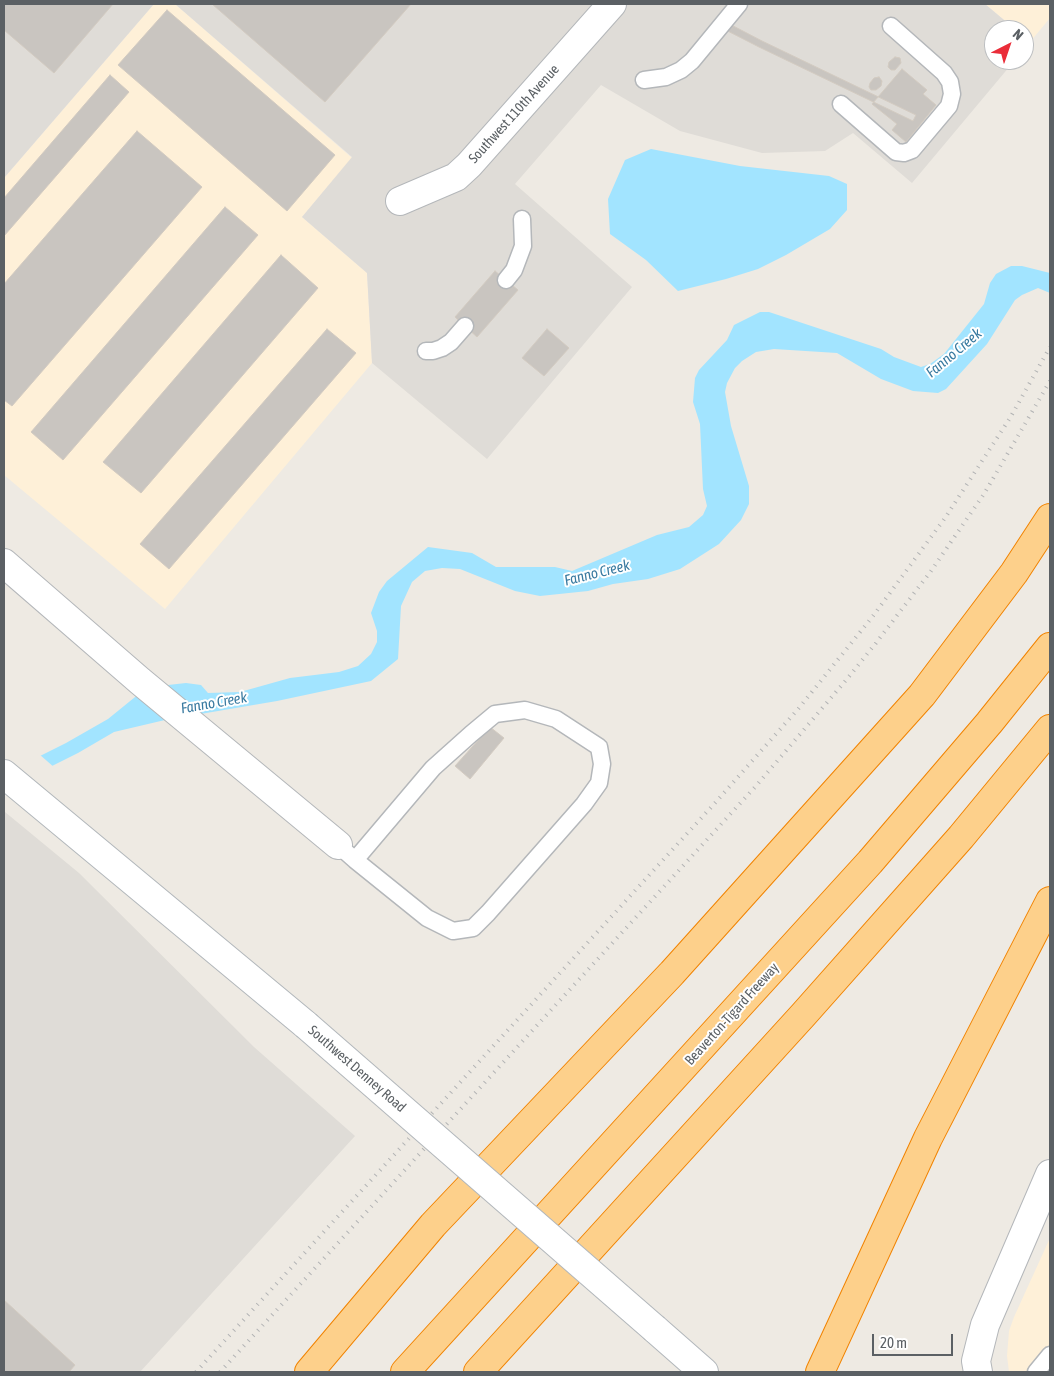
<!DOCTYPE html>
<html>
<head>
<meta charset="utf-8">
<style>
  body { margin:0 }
  #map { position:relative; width:1054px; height:1376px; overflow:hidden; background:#eeeae3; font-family:"Asap Condensed",sans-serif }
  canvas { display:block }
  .frame { position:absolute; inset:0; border:5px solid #5b6064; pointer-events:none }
  .north { position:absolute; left:984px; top:20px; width:50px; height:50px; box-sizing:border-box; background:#fff; border:1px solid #bdbfc1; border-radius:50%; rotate:41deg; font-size:14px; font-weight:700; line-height:20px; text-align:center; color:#5b6064 }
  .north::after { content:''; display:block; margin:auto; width:18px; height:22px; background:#ea2d39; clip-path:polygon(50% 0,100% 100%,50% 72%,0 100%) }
  .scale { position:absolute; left:872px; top:1334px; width:81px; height:22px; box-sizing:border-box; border:2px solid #5b6064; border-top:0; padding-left:6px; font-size:15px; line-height:18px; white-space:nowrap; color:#5b6064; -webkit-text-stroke:4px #fff; paint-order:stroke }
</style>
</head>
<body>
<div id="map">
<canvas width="1054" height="1376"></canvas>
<div class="frame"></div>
<div class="north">N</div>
<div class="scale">20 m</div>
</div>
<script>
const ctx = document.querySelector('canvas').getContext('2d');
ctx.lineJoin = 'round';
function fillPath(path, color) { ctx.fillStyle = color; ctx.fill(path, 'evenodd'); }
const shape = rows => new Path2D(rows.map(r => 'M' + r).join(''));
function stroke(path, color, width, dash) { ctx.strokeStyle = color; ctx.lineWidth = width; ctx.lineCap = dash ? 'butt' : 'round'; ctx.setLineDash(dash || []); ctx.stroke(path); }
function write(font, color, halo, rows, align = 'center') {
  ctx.font = font + ' "Asap Condensed",sans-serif'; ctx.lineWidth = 4; ctx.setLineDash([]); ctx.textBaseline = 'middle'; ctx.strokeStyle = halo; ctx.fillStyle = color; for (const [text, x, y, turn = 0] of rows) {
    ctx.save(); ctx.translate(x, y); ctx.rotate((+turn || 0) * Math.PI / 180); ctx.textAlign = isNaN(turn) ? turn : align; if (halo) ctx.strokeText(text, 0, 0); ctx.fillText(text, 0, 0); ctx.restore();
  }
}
fillPath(shape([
  [154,4,175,4,352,158,302,217,367,273,372,363,165,609,4,475,4,178],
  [985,4,1050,4,1050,18,1030,42,1024,37,1024,30,1016,30],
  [1050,1238,1050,1372,1009,1372,1007,1356,1009,1331,1014,1317]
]), '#fef0d8');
fillPath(shape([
  [4,4,154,4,4,178],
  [175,4,985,4,1016,30,994,30,994,60,1015,60,912,183,853,133,825,151,762,153,680,131,601,85,515,184,632,287,487,459,372,363,367,273,302,217,352,157],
  [4,812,5,812,79,873,254,1047,355,1136,140,1372,4,1372]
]), '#dfdcd7');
fillPath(shape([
  [651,149,740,166,829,176,847,184,847,210,830,229,786,255,758,269,726,279,678,291,646,260,610,234,608,199,625,160],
  [1011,266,1022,266,1050,273,1050,293,1038,288,1022,295,1015,300,987,344,946,389,938,393,913,391,881,379,837,353,774,349,756,352,742,361,735,368,727,383,725,392,731,426,749,486,749,504,741,520,719,544,680,569,648,579,613,584,588,591,540,596,515,591,460,569,442,568,425,571,412,582,401,606,398,659,371,681,277,701,165,720,114,732,78,753,4,790,4,774,66,743,108,719,140,693,159,686,186,683,201,685,208,693,240,692,290,678,339,672,358,666,371,654,377,642,377,631,371,613,379,592,387,581,428,547,472,553,496,567,555,567,572,571,657,535,689,527,703,515,707,506,703,489,700,424,693,402,695,378,699,370,727,340,734,325,760,312,769,312,881,349,894,357,921,367,930,364,944,354,984,304,990,283,996,274]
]), '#a2e4ff');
fillPath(shape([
  [39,754,55,768,4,793,4,771]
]), '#eeeae3');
const building = shape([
  [4,4,113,4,54,73,4,30,4,4],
  [212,4,411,4,325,102,212,4],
  [167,10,335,155,287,211,118,65,167,10],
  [718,18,762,41,916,115,913,121,759,47,714,24,718,18],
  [895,57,900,58,901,63,895,70,891,70,888,67,889,62,895,57],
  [902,69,927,90,923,94,936,105,906,142,892,130,897,124,872,104,902,69],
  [110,75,129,92,4,236,4,198,110,75],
  [879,77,882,81,881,86,876,90,871,90,869,87,870,83,874,78,879,77],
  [137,131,202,187,12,406,4,400,4,284,137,131],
  [225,207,258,235,63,460,31,432,225,207],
  [281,255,318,288,141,493,103,462,281,255],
  [495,271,518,290,477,337,455,317,495,271],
  [327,329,356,353,169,569,140,544,327,329],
  [547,329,569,348,544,376,522,358,547,329],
  [490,727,504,738,470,779,455,766,490,727],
  [4,1300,75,1365,69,1372,4,1372,4,1300]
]);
fillPath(building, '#c9c5c0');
stroke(building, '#d3cbc1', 1);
const lane = shape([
  [644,80,666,77,681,70,692,61,739,4],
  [841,104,896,152,904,153,912,150,949,106,952,94,950,82,944,73,891,26],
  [506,280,514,270,523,246,522,219],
  [426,351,433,351,442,348,451,342,465,326],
  [338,845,355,860,427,918,453,931,473,928,488,913,584,804,599,783,602,764,599,747,556,719,525,710,495,714,471,734,433,768,355,860],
  [1036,1372,1050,1355]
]);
const street = shape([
  [400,201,456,177,469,165,612,4],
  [4,563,140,681,338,845],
  [978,1372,976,1361,985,1325,1050,1174]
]);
const secondary = shape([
  [4,774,306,1025],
  [655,1329,704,1372]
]);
const highway = shape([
  [309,1372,433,1225,672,973,922,695,1014,573,1050,518],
  [405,1372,870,862,989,723,1050,647],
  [478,1372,804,1014,961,837,1050,729],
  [820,1372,928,1138,1050,901]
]);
stroke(lane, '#b4b7ba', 19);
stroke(street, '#b4b7ba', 30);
stroke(secondary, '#b2b7bb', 30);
stroke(highway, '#f18300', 30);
stroke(lane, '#fff', 16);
stroke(street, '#fff', 28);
stroke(secondary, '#fff', 28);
stroke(highway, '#fdd08b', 28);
stroke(shape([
  [196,1372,715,803,799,708,873,616,945,518,1010,418,1050,347],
  [220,1372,756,786,847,679,876,643,931,571,964,523,984,494,1050,381]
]), '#b2b3b4', 4, [1, 6]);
const secondaryBridge = shape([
  [306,1025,655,1329]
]);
stroke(secondaryBridge, '#b2b7bb', 30, []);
stroke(secondaryBridge, '#fff', 28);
write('14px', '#5b6064', '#fff', [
  ["Southwest 110th Avenue",514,114,-48],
  ["Beaverton-Tigard Freeway",732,1014,-48],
  ["Southwest Denney Road",357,1069,41]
]);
write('italic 15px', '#397aa0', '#fff', [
  ["Fanno Creek",954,353,-40],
  ["Fanno Creek",597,573,-14],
  ["Fanno Creek",214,703,-10]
]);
</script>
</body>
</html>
